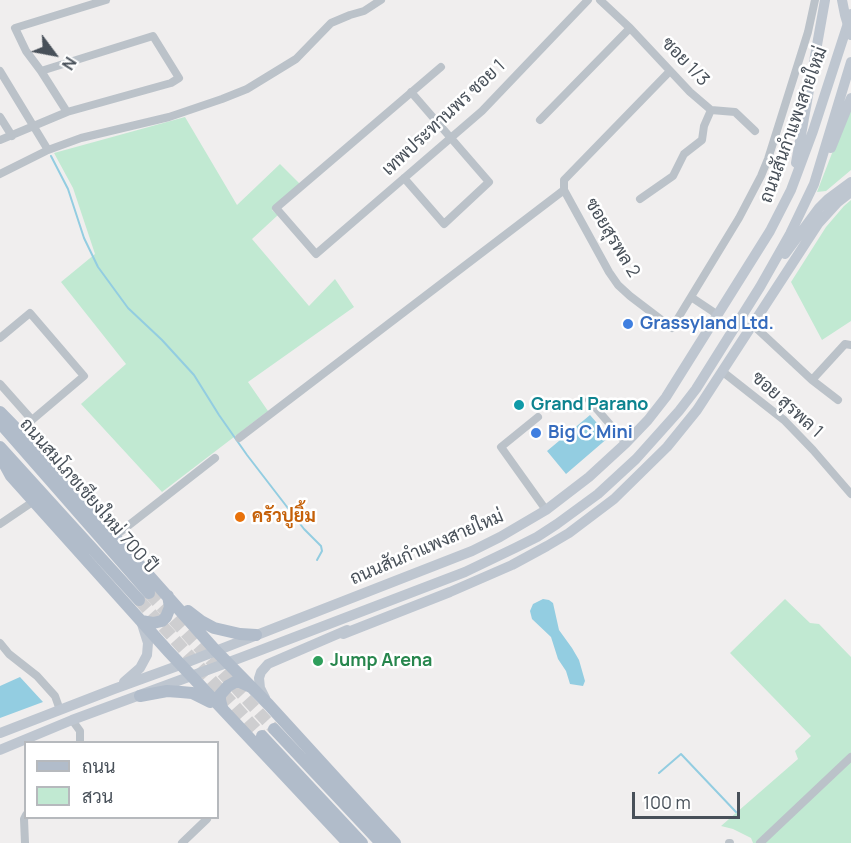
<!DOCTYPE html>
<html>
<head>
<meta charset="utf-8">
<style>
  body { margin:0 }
  #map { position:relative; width:851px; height:843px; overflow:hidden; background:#f0eeee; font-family:Manrope,Sarabun,sans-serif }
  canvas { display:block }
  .legend { position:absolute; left:24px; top:741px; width:195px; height:78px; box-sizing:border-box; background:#fff; border:2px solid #b6b9bd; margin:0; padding:8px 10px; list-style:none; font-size:18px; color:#485059 }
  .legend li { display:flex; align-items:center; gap:12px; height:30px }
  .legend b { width:30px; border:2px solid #b6b9bd }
  .north { position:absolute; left:24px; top:24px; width:60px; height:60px; -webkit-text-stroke:4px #fff; paint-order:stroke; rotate:122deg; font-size:16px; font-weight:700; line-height:24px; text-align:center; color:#485059 }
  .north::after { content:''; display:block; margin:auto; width:21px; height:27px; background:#485059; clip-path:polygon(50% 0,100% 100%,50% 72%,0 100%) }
  .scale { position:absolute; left:632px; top:792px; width:108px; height:27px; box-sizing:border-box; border:3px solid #485059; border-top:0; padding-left:8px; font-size:18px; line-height:21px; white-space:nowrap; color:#485059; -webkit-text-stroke:4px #fff; paint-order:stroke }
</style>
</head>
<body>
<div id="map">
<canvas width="851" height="843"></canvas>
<ul class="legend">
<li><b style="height:8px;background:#b1bcca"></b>ถนน</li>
<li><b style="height:16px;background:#c1e9d2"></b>สวน</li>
</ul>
<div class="north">N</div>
<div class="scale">100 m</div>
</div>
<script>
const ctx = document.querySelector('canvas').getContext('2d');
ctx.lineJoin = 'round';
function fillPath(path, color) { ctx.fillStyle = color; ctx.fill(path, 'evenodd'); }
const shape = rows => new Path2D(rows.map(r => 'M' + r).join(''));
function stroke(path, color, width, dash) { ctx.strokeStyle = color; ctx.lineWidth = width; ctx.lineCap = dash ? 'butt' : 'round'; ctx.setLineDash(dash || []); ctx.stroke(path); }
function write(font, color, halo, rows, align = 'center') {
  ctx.font = font + ' Manrope,Sarabun,sans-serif'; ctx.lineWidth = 5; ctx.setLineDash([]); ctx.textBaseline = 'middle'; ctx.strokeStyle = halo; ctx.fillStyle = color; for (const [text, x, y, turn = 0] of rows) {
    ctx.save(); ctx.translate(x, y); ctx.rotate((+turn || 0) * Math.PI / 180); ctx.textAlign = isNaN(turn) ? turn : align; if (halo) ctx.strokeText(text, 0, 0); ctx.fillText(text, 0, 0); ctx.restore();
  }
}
fillPath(shape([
  [851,104,851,170,826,191,817,192],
  [185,117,237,205,280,164,301,185,272,210,278,215,252,239,309,306,335,279,354,307,248,382,268,411,162,492,81,404,126,364,61,282,95,254,73,188,54,153],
  [851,200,851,321,822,340,791,282,826,227,844,206],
  [785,599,810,623,819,624,851,657,851,843,753,843,751,838,733,829,721,826,798,759,795,751,811,736,730,653]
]), '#c1e9d2');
fillPath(shape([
  [590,415,609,437,566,474,547,451],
  [543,599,549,600,553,603,559,630,572,648,579,660,585,681,583,686,570,684,566,671,558,659,551,637,532,619,530,611,533,604],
  [20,677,43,702,0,718,0,686]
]), '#93cde1');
stroke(shape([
  [51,156,68,189,84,238,98,267,128,308,162,340,194,375,219,415,247,455,304,529,321,546,322,551,317,560],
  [659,773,681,754,736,812]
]), '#93cde1', 2);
stroke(shape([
  [149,593,274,729],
  [139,600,262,736]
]), '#ceced0', 12, [12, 6]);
stroke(shape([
  [600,0,630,28,690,92,711,110,735,112,755,131],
  [441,67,276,208,316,254,482,111,588,0],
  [0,71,48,150],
  [670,71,564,180,564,190,609,272,618,285,630,296,672,328,739,218,761,176,768,159,808,32,815,0],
  [67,112,41,71,26,51,15,28,106,0],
  [0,117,12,136],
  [540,120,630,28],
  [0,140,67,112,171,83,179,78,153,36,41,71],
  [0,174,48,150,81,138,169,117,222,99,247,89,296,59,331,23,350,15,364,11,381,0],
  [404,178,444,224,489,182,411,92],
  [640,199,673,176,684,154,702,140,704,126,711,110],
  [691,297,718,315],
  [753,325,812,380,838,400],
  [0,338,30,313,84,376,32,420,0,384],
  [723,372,784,420,813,450,851,494],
  [812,380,845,344,851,345],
  [589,400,626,443],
  [538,417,501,447,546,510],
  [239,438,564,190],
  [0,524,34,501],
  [115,536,215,458],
  [0,643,9,654,37,676,55,696,60,710],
  [72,720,80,731,80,742],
  [25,843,24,819,26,815],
  [182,843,207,819],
  [729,843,730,843],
  [760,843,851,757]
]), '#bbc2c9', 8);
stroke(shape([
  [831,148,851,98],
  [796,163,825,0],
  [785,254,819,208,828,199,851,182],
  [343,634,450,592,512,565,547,546,569,533,614,499,667,447,697,410,818,224,838,202,851,192],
  [124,682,140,668,147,655,148,643,142,624],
  [265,698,260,688,259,678,261,672,268,664,347,630],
  [0,733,114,689,180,665,472,551,500,537,546,510,589,477,626,443,648,420,666,397,770,231,791,190,813,131,851,14],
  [0,750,72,720,240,658,465,572,515,548,537,537,557,524,598,494,636,459,679,411,696,389,760,287,790,234,814,184,851,62]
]), '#bec6d0', 10);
stroke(shape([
  [0,412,39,452,216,651,269,705,395,843],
  [0,423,149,593],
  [0,447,139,600],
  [0,456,11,476,168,651,348,843],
  [188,611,201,621,214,628,240,634,256,635],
  [141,621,153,623,162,621,166,617,170,607,168,596],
  [140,696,167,691,181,692,192,693,210,702],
  [222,708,220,700,220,695,228,686,235,682,240,682,251,687],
  [274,729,381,843],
  [262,736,362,843]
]), '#b1bcca', 12);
stroke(shape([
  [842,0,845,15,851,35]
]), '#bec6d0', 10);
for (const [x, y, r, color] of [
  [628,324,6,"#3f7fe0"],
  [519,405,6,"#0f9aa8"],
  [536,433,6,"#3f7fe0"],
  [240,517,6,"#e8710a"],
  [318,661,6,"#2e9e5b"]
]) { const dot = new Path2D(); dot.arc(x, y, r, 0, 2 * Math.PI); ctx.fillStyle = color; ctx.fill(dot); stroke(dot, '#fff', 2); }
write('18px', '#485059', '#fff', [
  ["ซอย 1/3",685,62,46],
  ["เทพประทานพร ซอย 1",444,118,-43],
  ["ถนนสันกำแพงสายใหม่",794,125,-70],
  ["ซอยสุรพล 2",612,238,59],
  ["ซอย สุรพล 1",787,405,42],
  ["ถนนสมโภชเชียงใหม่ 700 ปี",88,496,49],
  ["ถนนสันกำแพงสายใหม่",427,548,-23]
]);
write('bold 18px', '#366cbe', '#fff', [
  ["Grassyland Ltd.",640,324],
  ["Big C Mini",548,433]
], 'left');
write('bold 18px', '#0d838f', '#fff', [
  ["Grand Parano",531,405]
], 'left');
write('bold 18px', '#c56008', '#fff', [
  ["ครัวปูยิ้ม",252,517]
], 'left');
write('bold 18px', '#27864d', '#fff', [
  ["Jump Arena",330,661]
], 'left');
</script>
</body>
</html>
